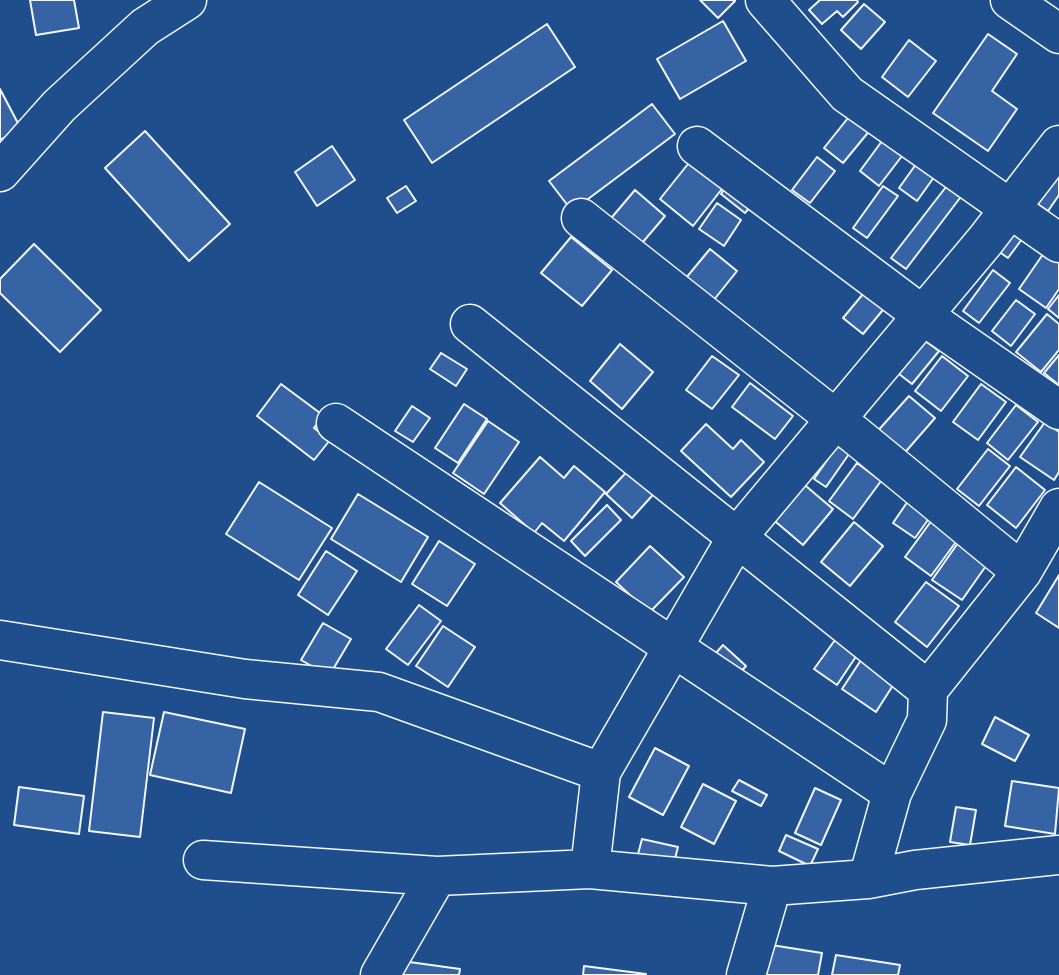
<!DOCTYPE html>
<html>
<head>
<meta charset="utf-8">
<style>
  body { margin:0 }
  canvas { display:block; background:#1f4e8c }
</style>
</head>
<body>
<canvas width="1059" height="975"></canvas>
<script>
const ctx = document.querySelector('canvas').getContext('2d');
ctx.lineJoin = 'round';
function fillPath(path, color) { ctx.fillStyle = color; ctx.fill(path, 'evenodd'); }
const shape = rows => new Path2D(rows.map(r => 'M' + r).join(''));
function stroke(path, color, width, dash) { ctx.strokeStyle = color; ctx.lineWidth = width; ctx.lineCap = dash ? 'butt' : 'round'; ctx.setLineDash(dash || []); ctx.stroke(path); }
const building = shape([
  [30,0,74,0,79,28,36,35,30,0],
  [700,0,733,0,735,1,718,18,700,0],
  [820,0,857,0,858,2,843,17,837,11,822,24,809,10,820,0],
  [864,4,885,22,861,49,841,30,864,4],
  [723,21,746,61,680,99,657,59,723,21],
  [547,24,575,67,432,163,404,120,547,24],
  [988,34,1017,54,992,91,1017,109,988,151,933,113,988,34],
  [909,40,936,61,908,97,882,77,909,40],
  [0,89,21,129,0,140,0,89],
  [652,104,675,134,572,211,549,181,652,104],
  [852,113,871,129,843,163,824,148,852,113],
  [145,131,230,224,189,261,105,168,145,131],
  [882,141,902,156,879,186,860,171,882,141],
  [332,146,355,180,317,206,295,172,332,146],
  [817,157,835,171,810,203,792,190,817,157],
  [692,159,725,185,693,226,660,199,692,159],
  [919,160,937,173,917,201,899,188,919,160],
  [1046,170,1059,179,1059,195,1048,211,1027,197,1046,170],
  [730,181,755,201,745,213,721,194,730,181],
  [949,183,963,194,906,269,891,258,949,183],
  [406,186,416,201,397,213,387,198,406,186],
  [883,186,898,196,867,238,853,228,883,186],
  [635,190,665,216,637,249,607,223,635,190],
  [717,203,741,220,724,246,699,229,717,203],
  [1003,224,1022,239,1008,258,988,244,1003,224],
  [571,237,612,270,582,306,541,273,571,237],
  [34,244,101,310,60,352,0,293,0,279,34,244],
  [1048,247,1059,254,1059,289,1046,308,1019,289,1048,247],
  [710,249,737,271,709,306,681,284,710,249],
  [993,270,1010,283,979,323,963,311,993,270],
  [868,288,887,305,863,334,843,318,868,288],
  [1059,295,1059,318,1048,309,1059,295],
  [1016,300,1035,314,1011,346,992,331,1016,300],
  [1047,314,1059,324,1059,350,1041,372,1016,352,1047,314],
  [916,334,939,351,912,384,890,367,916,334],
  [620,344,653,372,622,409,590,381,620,344],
  [441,353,467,369,456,386,430,369,441,353],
  [1059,355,1059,385,1044,373,1059,355],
  [712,356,739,375,712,409,686,390,712,356],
  [942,356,968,376,941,411,915,391,942,356],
  [750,383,793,416,775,439,732,407,750,383],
  [281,384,324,416,314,428,330,440,314,460,257,416,281,384],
  [981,384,1006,402,978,440,953,422,981,384],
  [909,396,935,418,901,457,875,434,909,396],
  [464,404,487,419,458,463,435,448,464,404],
  [1016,405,1038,422,1008,460,987,443,1016,405],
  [412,406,430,418,413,442,395,431,412,406],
  [488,421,519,442,484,494,453,473,488,421],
  [1045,422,1059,432,1059,472,1054,480,1020,457,1045,422],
  [706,424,733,449,741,440,764,462,731,497,681,451,706,424],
  [837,446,849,454,826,487,814,479,837,446],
  [988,449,1010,466,979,506,957,489,988,449],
  [540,457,564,478,574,466,605,492,564,541,542,523,534,533,500,503,540,457],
  [635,463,660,487,632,518,606,494,635,463],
  [857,463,881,481,853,519,829,501,857,463],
  [1016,467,1045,490,1016,528,987,505,1016,467],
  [800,481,833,509,803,545,770,517,800,481],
  [259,482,332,528,299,580,226,534,259,482],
  [358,494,428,537,401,582,331,539,358,494],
  [908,501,930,517,915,538,893,523,908,501],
  [607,505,621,520,585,556,571,541,607,505],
  [932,520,958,539,931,576,905,557,932,520],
  [854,522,883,546,850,586,821,562,854,522],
  [439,541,475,564,447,606,412,584,439,541],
  [958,543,988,563,962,600,932,580,958,543],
  [650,546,684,577,649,613,616,582,650,546],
  [326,551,357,571,328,615,298,595,326,551],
  [1059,575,1059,628,1036,613,1059,575],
  [926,582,959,606,927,647,895,622,926,582],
  [419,605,441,621,408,665,386,649,419,605],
  [323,623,351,639,329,676,301,660,323,623],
  [443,626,475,647,448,687,416,666,443,626],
  [835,640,857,655,837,685,814,669,835,640],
  [723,645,746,666,732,682,708,662,723,645],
  [863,657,897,679,876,712,842,689,863,657],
  [103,712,154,718,140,837,89,831,103,712],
  [164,712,245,729,231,793,150,775,164,712],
  [995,717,1029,735,1015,761,982,744,995,717],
  [655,748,689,766,663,815,629,797,655,748],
  [739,780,767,795,761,806,732,791,739,780],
  [1012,781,1059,788,1055,834,1005,826,1012,781],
  [703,784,736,801,714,844,681,827,703,784],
  [19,787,84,796,79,834,14,825,19,787],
  [815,788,841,800,821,845,795,833,815,788],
  [956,807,976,810,970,845,950,842,956,807],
  [786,835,818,849,810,866,779,851,786,835],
  [642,839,678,847,673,866,637,858,642,839],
  [765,944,822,953,818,975,760,975,765,944],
  [836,955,900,965,898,975,832,975,836,955],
  [402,961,460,969,459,975,400,975,402,961],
  [584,966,646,974,646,975,583,975,584,966]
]);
fillPath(building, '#3563a3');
stroke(building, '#f2f6ff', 2);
const minor = shape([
  [765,0,847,94,1059,243],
  [1010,0,1059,34],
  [697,146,921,314,1059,410],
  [0,172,59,106,145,27,187,0],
  [581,218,837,420,1022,572],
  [470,324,928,690],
  [336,423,892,793],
  [0,640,245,679,379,692,601,772],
  [203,860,437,876,590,869,772,886,868,879,915,870,1059,855],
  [590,869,601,772,737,537,985,241,1059,145],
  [868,879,892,793,927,720,928,690,1022,572,1059,508],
  [380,975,437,876],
  [746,975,772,886]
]);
stroke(minor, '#f2f6ff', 41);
stroke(minor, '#1f4e8c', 38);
</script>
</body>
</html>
